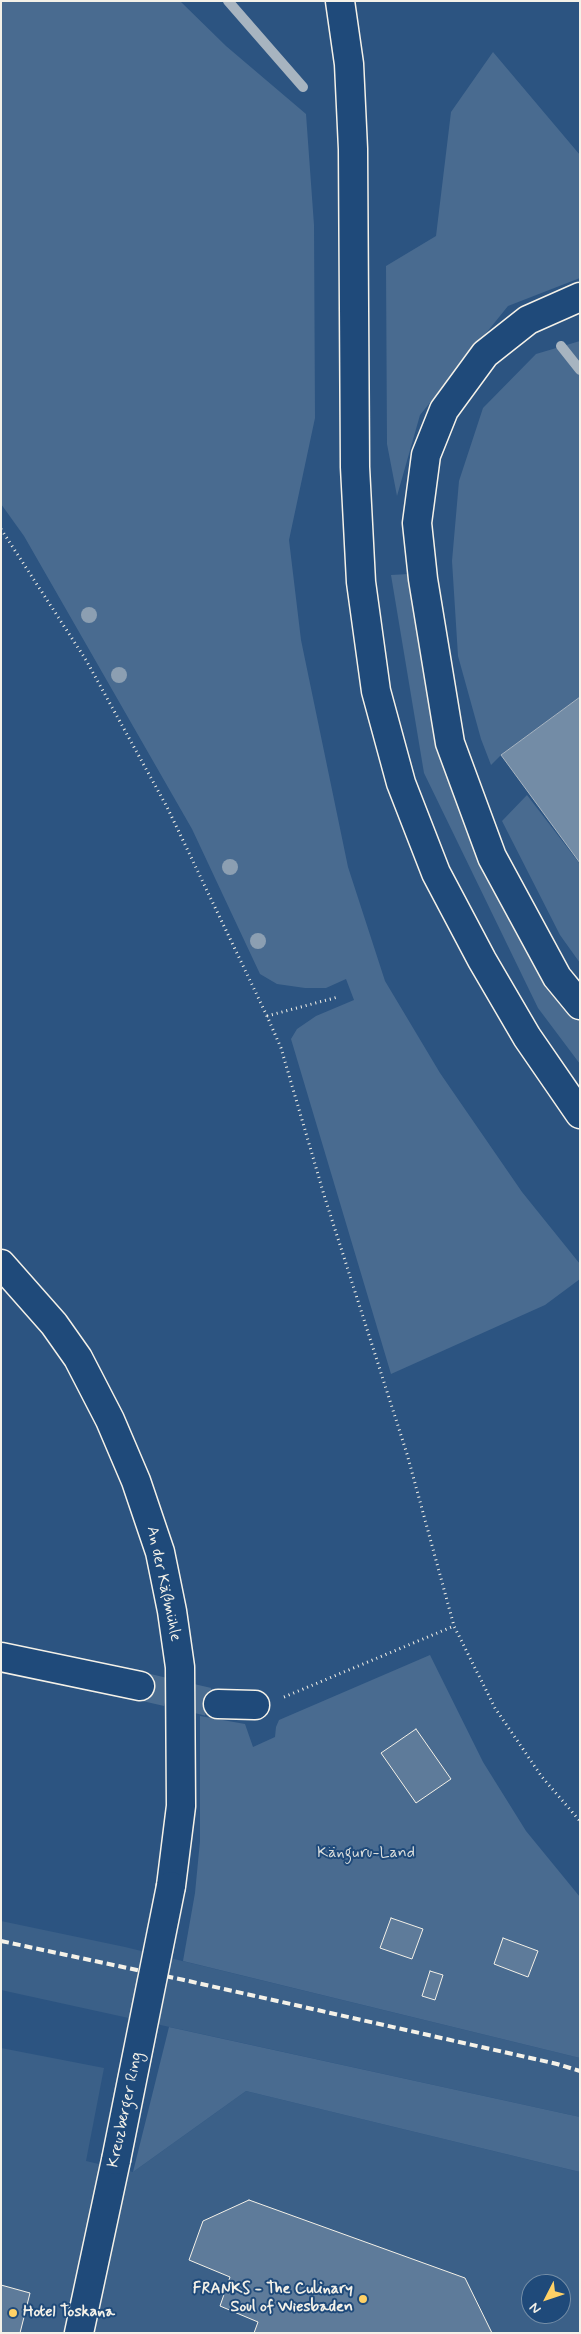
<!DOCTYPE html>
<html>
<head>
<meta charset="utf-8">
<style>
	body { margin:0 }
	#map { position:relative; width:581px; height:2334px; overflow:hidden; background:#2c5481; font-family:Mynerve,sans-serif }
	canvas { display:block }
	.frame { position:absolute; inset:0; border:2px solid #f4f1e8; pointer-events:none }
	.north { position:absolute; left:521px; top:2274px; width:50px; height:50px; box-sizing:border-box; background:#1f4a7a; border:1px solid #748da6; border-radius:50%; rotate:229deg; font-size:14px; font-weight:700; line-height:20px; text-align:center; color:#f4f1e8 }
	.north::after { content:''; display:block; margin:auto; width:18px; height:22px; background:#ffd166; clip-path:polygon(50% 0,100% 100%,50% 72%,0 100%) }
</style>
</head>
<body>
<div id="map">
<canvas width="581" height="2334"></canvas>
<div class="frame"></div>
<div class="north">N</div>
</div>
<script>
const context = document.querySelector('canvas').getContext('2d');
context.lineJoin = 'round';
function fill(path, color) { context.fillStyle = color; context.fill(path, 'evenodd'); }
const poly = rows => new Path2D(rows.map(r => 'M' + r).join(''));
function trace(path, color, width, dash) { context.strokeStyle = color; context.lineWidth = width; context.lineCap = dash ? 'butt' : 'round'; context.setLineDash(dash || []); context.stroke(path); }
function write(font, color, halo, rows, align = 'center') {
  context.font = font + ' Mynerve,sans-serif'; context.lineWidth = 4; context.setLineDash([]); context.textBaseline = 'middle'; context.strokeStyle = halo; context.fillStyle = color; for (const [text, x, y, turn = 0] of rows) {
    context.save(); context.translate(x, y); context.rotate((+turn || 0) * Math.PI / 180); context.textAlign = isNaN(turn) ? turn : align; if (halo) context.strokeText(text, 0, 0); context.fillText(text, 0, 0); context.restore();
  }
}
const built = poly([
	[1,1921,125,1947,580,2058,580,2117,1,1990],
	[1,2048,104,2068,86,2161,133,2172,246,2091,580,2172,580,2333,1,2333],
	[531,2284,561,2284,561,2314,531,2314]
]);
const green = poly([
	[1,1,180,1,226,46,306,114,314,225,315,418,289,540,301,640,348,867,385,981,440,1073,522,1192,580,1264,580,1279,545,1305,391,1374,291,1039,297,1029,316,1016,354,1000,346,979,326,988,305,988,277,984,260,974,192,829,24,536,1,504],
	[493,52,580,155,580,278,508,306,420,415,397,496,387,444,386,266,436,236,451,112],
	[580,341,580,697,501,755,491,765,481,739,458,656,452,561,459,481,483,408,536,354],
	[409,574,449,769,555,993,580,1019,580,1064,538,1008,424,773,391,575],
	[527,795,580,864,580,963,560,935,502,821],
	[430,1655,483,1762,526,1831,580,1897,580,2058,183,1961,195,1893,200,1841,200,1716,245,1724,253,1747,275,1737,276,1727,279,1720],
	[169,2027,580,2117,580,2172,246,2091,133,2172]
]);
const water = poly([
	[580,697,580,863,501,755,580,697]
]);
const stream = poly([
	[228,1,303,87],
	[561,346,580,370]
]);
const building = poly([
	[416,1729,451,1779,416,1803,381,1753,416,1729],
	[391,1918,423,1929,412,1959,380,1948,391,1918],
	[503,1938,538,1951,528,1977,494,1964,503,1938],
	[430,1971,443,1975,435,2000,422,1996,430,1971],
	[249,2200,465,2278,492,2333,254,2333,258,2322,220,2306,230,2277,189,2260,203,2221,249,2200],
	[1,2285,30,2293,20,2333,1,2333,1,2285]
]);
const minorTunnel = poly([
	[140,1686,218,1704]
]);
const path = poly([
	[1,529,86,660,167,807,267,1016,281,1048,324,1195,407,1454,454,1626,495,1708,542,1777,580,1821],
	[267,1016,338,997],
	[284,1697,454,1626]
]);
const minor = poly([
	[1,1264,54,1324,78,1358,110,1420,136,1481,160,1552,172,1611,180,1667,181,1806,171,1886],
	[1,1657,140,1686],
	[218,1704,255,1705],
	[79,2333,116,2160]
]);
const highway = poly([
	[340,1,349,64,353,149,355,467,361,582,376,691,401,783,436,873,482,960,527,1037,580,1114],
	[580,297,528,320,485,354,444,410,426,455,417,523,423,579,450,743,492,857,557,977,580,1005]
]);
const rail = poly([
	[1,1941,184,1980,557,2064,580,2071]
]);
const minorBridge = poly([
	[116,2160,171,1886]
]);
const trees = [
	[89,615],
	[119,675],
	[230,867],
	[258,941]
];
const markers = [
	[363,2299,5,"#ffd166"],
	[13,2313,5,"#ffd166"]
];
const streetNames = [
	["An der Käßmühle",163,1584,78],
	["Kreuzberger Ring",126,2110,-78]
];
const parkNames = [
	["Känguru-Land",366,1854]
];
const poiNames = [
	["FRANKS - The Culinary",353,2290],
	["Soul of Wiesbaden",353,2308],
	["Hotel Toskana",23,2313,"left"]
];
fill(built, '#3b6088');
fill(green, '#496b90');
fill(water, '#738ca6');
trace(water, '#a7b4c0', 1);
trace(stream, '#a7b4c0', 10);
fill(building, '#5e7b9a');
trace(building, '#f4f1e8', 1);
trace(minorTunnel, '#4a6c90', 28, [28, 14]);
trace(minor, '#f4f1e8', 31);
trace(highway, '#f4f1e8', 31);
trace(path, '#f4f1e8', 3, [1, 4]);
trace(minor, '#1f4a7a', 28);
trace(highway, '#1f4a7a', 28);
trace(rail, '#f4f1e8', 4, [8, 4]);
trace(minorBridge, '#f4f1e8', 31, []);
trace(minorBridge, '#1f4a7a', 28);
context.fillStyle = '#8c9fb2';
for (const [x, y] of trees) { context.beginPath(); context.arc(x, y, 8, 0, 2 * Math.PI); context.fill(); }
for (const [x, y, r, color] of markers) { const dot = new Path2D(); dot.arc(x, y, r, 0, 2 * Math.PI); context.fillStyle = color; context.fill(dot); trace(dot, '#1f4a7a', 2); }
write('16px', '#f4f1e8', '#1f4a7a', streetNames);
write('16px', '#dadddb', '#1f4a7a', parkNames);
write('bold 16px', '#f4f1e8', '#1f4a7a', poiNames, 'right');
</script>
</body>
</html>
